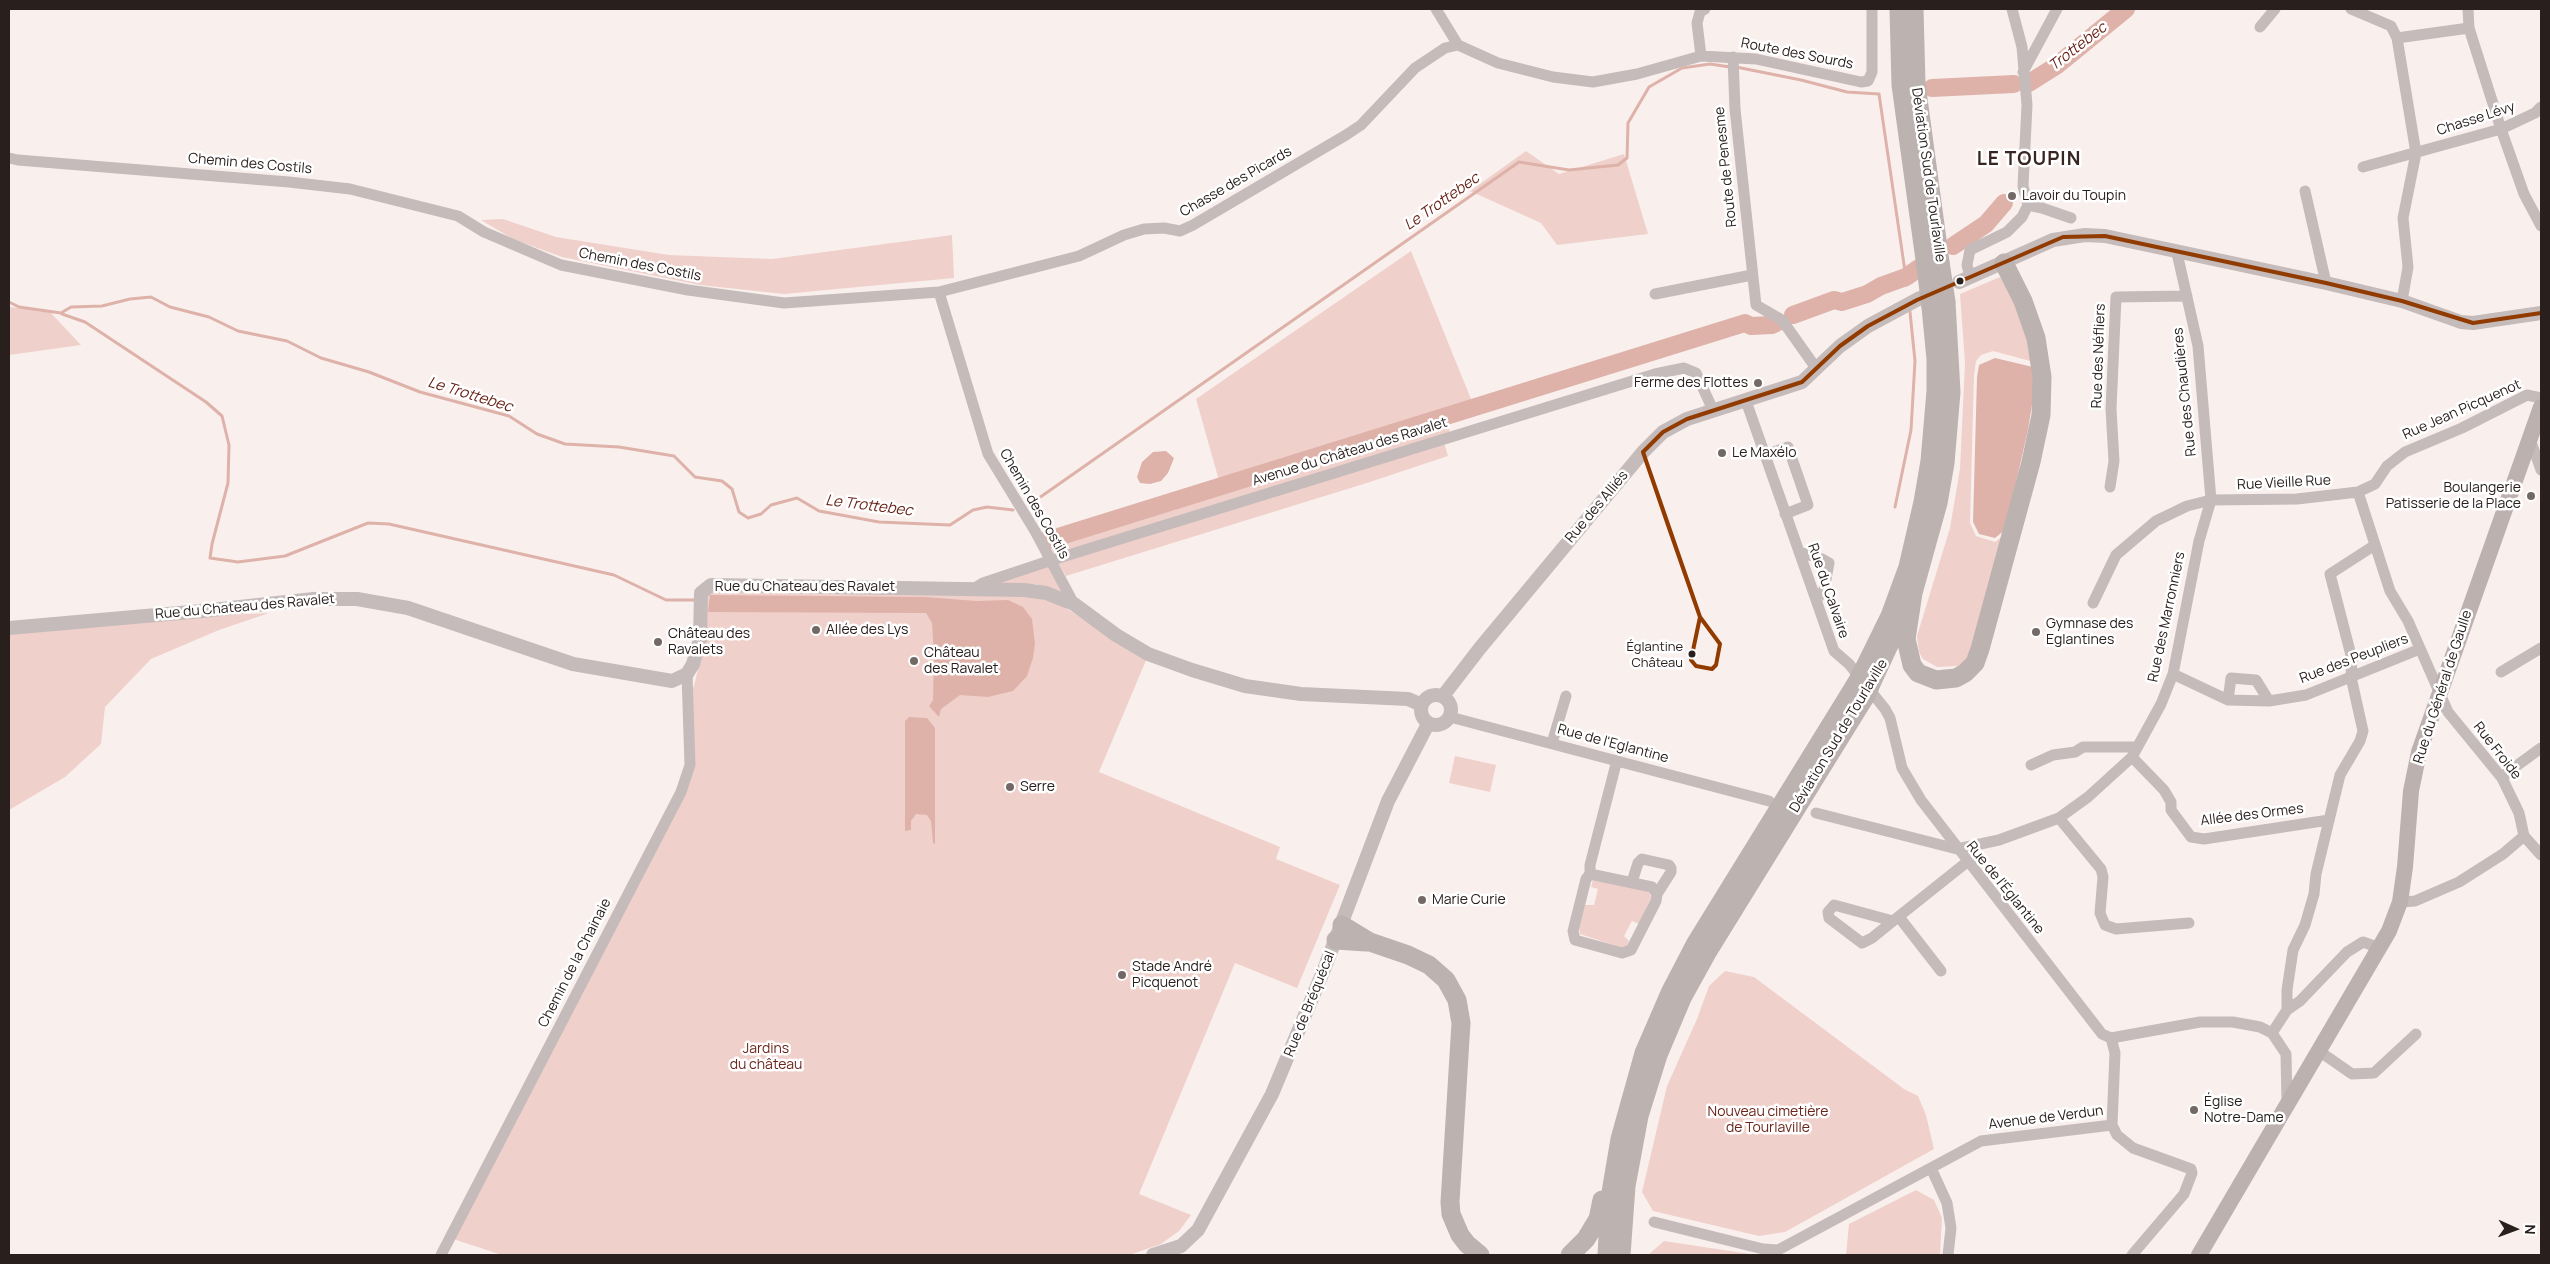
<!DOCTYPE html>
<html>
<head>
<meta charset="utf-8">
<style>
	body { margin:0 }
	#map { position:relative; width:2550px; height:1264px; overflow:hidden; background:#f9f0ee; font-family:Manrope,sans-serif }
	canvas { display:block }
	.frame { position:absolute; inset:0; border:10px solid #29201e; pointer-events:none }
	.north { position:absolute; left:2490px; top:1204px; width:50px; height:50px; -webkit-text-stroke:4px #fff; paint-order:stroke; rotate:92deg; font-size:14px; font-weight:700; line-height:20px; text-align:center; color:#29201e }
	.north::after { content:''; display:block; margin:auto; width:18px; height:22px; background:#29201e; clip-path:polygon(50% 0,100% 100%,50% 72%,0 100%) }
</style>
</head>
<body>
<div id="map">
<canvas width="2550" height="1264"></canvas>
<div class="frame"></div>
<div class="north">N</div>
</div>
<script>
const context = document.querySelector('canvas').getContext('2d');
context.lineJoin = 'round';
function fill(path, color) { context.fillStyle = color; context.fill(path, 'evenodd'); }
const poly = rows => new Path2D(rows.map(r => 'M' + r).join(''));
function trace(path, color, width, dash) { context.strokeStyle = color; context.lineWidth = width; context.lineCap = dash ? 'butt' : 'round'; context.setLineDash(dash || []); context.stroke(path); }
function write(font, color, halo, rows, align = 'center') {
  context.font = font + ' Manrope,sans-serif'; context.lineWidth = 5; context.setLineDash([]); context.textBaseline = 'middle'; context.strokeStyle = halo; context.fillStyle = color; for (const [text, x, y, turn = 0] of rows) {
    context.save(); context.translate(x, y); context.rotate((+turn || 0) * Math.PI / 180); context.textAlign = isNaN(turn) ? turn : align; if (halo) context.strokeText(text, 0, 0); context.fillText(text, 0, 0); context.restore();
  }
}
const green = poly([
	[1526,151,1559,174,1624,154,1648,234,1557,245,1541,223,1470,191],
	[503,219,556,237,669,255,772,259,952,235,954,278,784,294,700,285,562,257,513,239,481,220],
	[1411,251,1473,404,1446,417,1450,432,1442,435,1448,456,1370,482,1066,576,1045,541,1220,484,1196,399],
	[2000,277,2005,280,2015,297,2034,362,1993,351,1981,355,1976,361,1974,375,1970,523,1976,536,1995,542,2008,532,1970,657,1959,666,1937,667,1923,659,1919,652,1917,636,1950,528,1960,469,1965,363,1960,294],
	[9,307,49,311,81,345,9,355],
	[1050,566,1065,597,1036,584,999,586,994,582],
	[708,592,1027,595,1059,604,1147,658,1099,772,1280,847,1276,859,1340,885,1297,988,1235,963,1139,1194,1191,1215,1179,1231,1161,1244,1129,1255,502,1255,453,1239,690,765,689,694,694,686,704,642],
	[269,613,219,630,151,659,105,707,101,744,65,777,9,810,9,631,104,621],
	[1455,756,1496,765,1490,792,1449,783],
	[1593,879,1646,889,1650,894,1651,898,1639,924,1632,921,1624,936,1629,941,1627,946,1622,948,1580,934,1579,929,1585,905,1594,905,1598,889,1591,887],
	[1725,971,1754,977,1904,1089,1918,1096,1926,1115,1934,1149,1785,1232,1759,1236,1653,1211,1642,1192,1667,1086,1697,1019,1709,986],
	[1916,1190,1934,1200,1942,1218,1940,1255,1846,1255,1849,1224],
	[1664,1241,1757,1255,1648,1255]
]);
const water = poly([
	[1995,358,2033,367,2034,391,2028,430,2005,530,1995,538,1979,534,1973,522,1977,377,1979,365],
	[1166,451,1174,458,1168,473,1161,481,1150,484,1140,483,1137,477,1142,462,1153,452],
	[710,595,925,597,976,601,1008,600,1023,607,1032,619,1035,643,1033,658,1027,676,1013,691,988,697,960,695,941,709,939,717,929,706,933,700,934,654,932,623,926,613,708,612],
	[909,717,927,718,935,728,935,844,933,843,931,821,927,815,916,814,911,821,911,830,905,831,905,721]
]);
const stream = poly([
	[1736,67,1801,80,1847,92,1879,94,1907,285],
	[9,302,19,307,61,313,71,307,102,306,130,299,151,297,170,307,209,317,238,331,287,341,321,358,369,372,420,392,509,416,537,434,565,444,619,447,674,456,695,477,722,481,732,489,739,512,748,518,761,514,771,505,797,498,819,511,879,522,950,525,973,510,987,507,1013,510],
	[62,314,85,322,206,402,222,416,229,445,228,483,212,544,210,558,238,562,285,556,368,523,389,524,614,575,666,600,696,600],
	[1029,505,1519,162,1569,170,1618,165,1627,158,1628,123,1649,87,1682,68,1710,64,1730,67],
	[1895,507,1911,430,1915,361,1910,312]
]);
const river = poly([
	[2029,83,2056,66,2126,9],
	[1932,88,2014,84],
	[1953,246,1986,224,2004,203],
	[1793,315,1834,300,1842,302,1867,294,1881,286,1906,277,1919,268],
	[1045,541,1745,323,1751,326,1772,325,1778,322]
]);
const minor = poly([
	[1436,9,1458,45,1498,63,1553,77,1593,82,1637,74,1701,56,1756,59,1861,82,1868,81,1872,72,1872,9],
	[2351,9,2391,26,2397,38,2469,28],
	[2468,9,2469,28,2501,129,2524,194,2541,226],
	[2260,27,2275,9],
	[2397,38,2416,153,2403,218,2408,267,2402,301],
	[1701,56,1697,23,1700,12,1705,9],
	[1733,57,1735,109,1756,305,1782,320,1816,368],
	[2023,72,2057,9],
	[9,158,18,160,289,182,350,189,458,216,484,232,561,265,688,290,784,303,939,292,1079,256,1124,235,1144,229,1164,228,1180,231,1193,225,1346,135,1361,125,1415,68,1445,48,1458,45],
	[2363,167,2501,129,2535,113,2541,107],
	[2305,191,2326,283],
	[2028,205,2042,208,2071,218],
	[1970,277,1967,265,1970,250,2007,232,2022,217,2028,205,2023,186,2027,105,2022,47,2012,9],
	[939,292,988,454,1035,531,1074,604],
	[1655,294,1752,275],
	[1746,401,1834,651,1849,664,1885,709,1890,718,1902,768,1921,800,2102,1034,2111,1038,2200,1022,2233,1022,2260,1027,2272,1033],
	[2530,439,2541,470],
	[1765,455,1788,447,1808,505,1785,514],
	[2110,487,2114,461,2111,409,2116,297,2187,296],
	[2358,492,2390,591,2408,621,2448,712,2502,778,2519,813,2524,836,2541,855],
	[1799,552,1822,559,1829,563,1824,590,1816,600],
	[975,588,983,583,1049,561,1655,374,1684,368,1696,373,1713,410],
	[2093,603,2116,555,2156,521,2187,506,2211,500,2297,499,2358,492,2375,484,2387,466,2405,452,2462,428,2527,395,2541,398],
	[2501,672,2541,648],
	[2173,674,2228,700,2269,701,2256,680,2231,678,2228,700],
	[2269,701,2306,695,2420,649],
	[1450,717,1769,801],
	[1552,743,1566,696],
	[2132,757,2164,790,2171,802,2171,810,2191,837,2204,839,2329,820],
	[2031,765,2053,755,2075,752,2083,747,2137,747],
	[2502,778,2508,772,2541,748],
	[1816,813,1957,849,1999,840,2059,818,2088,797,2132,757,2161,704,2173,674,2199,541,2211,500,2198,346,2177,253],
	[2059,818,2101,869,2103,877,2100,913,2105,925,2116,929,2189,923],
	[1590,874,1590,865,1617,760],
	[1632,882,1638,863,1642,859,1669,865,1671,868,1671,872,1657,894,1656,901,1631,950,1622,953,1575,940,1573,931,1586,879,1590,874,1652,887,1657,894],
	[2400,902,2415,901,2459,882,2503,854,2524,836],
	[1899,917,1941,971],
	[1893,921,1834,905,1828,912,1829,918,1862,943,1872,938,1893,921,1967,862],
	[2287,1010,2287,990,2293,950,2305,925,2314,894,2316,874,2340,775,2360,741,2363,731,2351,677,2352,659,2330,574,2375,545],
	[2111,1038,2115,1053,2112,1125],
	[2319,1051,2352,1074,2374,1073,2416,1034],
	[2287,1104,2286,1054,2272,1033,2287,1010,2300,1001,2347,952,2363,942,2380,948],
	[1931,1168,1947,1203,1951,1228,1948,1255],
	[1654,1222,1763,1249,1778,1250,1981,1141,2112,1125,2117,1135,2133,1148,2191,1169,2192,1173,2184,1194,2132,1255],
	[441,1255,681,792,690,765,687,674]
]);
const tertiary = poly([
	[1959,282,2053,240,2085,235,2105,236,2326,283,2402,301,2461,322,2473,323,2541,313],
	[9,628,202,611,314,599,357,599,408,608,573,664,672,681,687,674,693,664,700,639,701,593,711,585,1024,590,1046,593,1074,604,1116,635,1148,654,1192,670,1245,686,1301,694,1408,699,1422,705],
	'1421 710a15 15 0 1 1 30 0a15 15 0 1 1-30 0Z',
	[1443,696,1480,648,1643,452,1663,432,1687,419,1802,382,1840,346,1868,326,1920,298],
	[1153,1255,1181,1246,1198,1230,1272,1094,1323,972,1388,801,1428,724]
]);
const secondary = poly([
	[2199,1255,2389,931,2400,902,2405,867,2411,791,2419,752,2541,407]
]);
const trunk = poly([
	[1899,9,1901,85,1926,267],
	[1914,9,1916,84,1940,262],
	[1913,593,1906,639,1912,665,1918,673,1936,680,1956,678,1965,673,1975,663,1980,649,2031,462,2041,415,2042,377,2036,338,2023,301,2004,263],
	[1861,675,1890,616,1908,567,1923,502,1930,461,1936,391,1936,359,1931,307],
	[1870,686,1913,593,1938,503,1945,463,1951,392,1946,302],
	[1342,925,1370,942,1408,955,1429,965,1446,980,1457,1000,1461,1023,1450,1202,1451,1214,1460,1235,1467,1244,1480,1255],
	[1336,940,1366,942],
	[1570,1255,1586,1239,1598,1219,1602,1200],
	[1607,1255,1610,1198,1620,1139,1644,1053,1670,993,1696,943,1854,687],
	[1621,1255,1626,1186,1639,1116,1658,1055,1682,998,1708,951,1865,697]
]);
const trunkBridge = poly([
	[1940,262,1946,302],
	[1926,267,1931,307],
	[1854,687,1861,675],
	[1865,697,1870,686]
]);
const bus1 = poly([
	[1643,452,1663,432,1687,419,1802,382,1840,346,1868,326,1917,300,2063,237,2105,236,2326,283,2402,301,2473,323,2541,313],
	[1643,452,1700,617,1668,525,1643,452],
	[1700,617,1720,644,1716,665,1712,669,1696,666,1691,660,1700,617]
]);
const markers = [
	[2012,196,5,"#726967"],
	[1960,281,4.5,"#29201e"],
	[1758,383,5,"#726967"],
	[1722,453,5,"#726967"],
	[2531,496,5,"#726967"],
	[816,630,5,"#726967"],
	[2036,632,5,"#726967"],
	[658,642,5,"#726967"],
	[1692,654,4.5,"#29201e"],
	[914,661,5,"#726967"],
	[1010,787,5,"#726967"],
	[1422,900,5,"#726967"],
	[1122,975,5,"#726967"],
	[2194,1110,5,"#726967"]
];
const busNames = [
	["Églantine",1683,647],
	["Château",1683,663]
];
const streetNames = [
	["Route des Sourds",1797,54,11],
	["Chasse Lévy",2476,119,-18],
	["Chemin des Costils",250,164,5],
	["Route de Penesme",1726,167,-96],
	["Déviation Sud de Tourlaville",1928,175,82],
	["Chasse des Picards",1236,182,-30],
	["Chemin des Costils",640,265,11],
	["Rue des Néfliers",2099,356,-88],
	["Rue des Chaudières",2185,392,-96],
	["Rue Jean Picquenot",2462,410,-24],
	["Avenue du Château des Ravalet",1350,452,-17],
	["Rue Vieille Rue",2284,483,-3],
	["Chemin des Costils",1034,504,60],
	["Rue des Alliés",1597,507,-50],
	["Rue du Chateau des Ravalet",805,587],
	["Rue du Calvaire",1828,591,71],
	["Rue du Chateau des Ravalet",245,607,-5],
	["Rue des Marronniers",2167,617,-78],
	["Rue des Peupliers",2354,659,-21],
	["Rue du Général de Gaulle",2443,687,-72],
	["Déviation Sud de Tourlaville",1839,736,-59],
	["Rue de l'Eglantine",1613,744,15],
	["Rue Froide",2497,751,52],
	["Allée des Ormes",2252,815,-7],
	["Rue de l'Églantine",2005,888,51],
	["Chemin de la Chainaie",575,963,-63],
	["Rue de Bréquécal",1310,1004,-68],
	["Avenue de Verdun",2046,1118,-7]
];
const poiNames = [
	["Lavoir du Toupin",2022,196],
	["Ferme des Flottes",1748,383,"right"],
	["Le Maxélo",1732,453],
	["Boulangerie",2521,488,"right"],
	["Patisserie de la Place",2521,504,"right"],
	["Gymnase des",2046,624],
	["Eglantines",2046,640],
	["Allée des Lys",826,630],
	["Château des",668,634],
	["Ravalets",668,650],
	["Château",924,653],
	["des Ravalet",924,669],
	["Serre",1020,787],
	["Marie Curie",1432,900],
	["Stade André",1132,967],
	["Picquenot",1132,983],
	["Église",2204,1102],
	["Notre-Dame",2204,1118]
];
const parkNames = [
	["Jardins",766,1049],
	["du château",766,1065],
	["Nouveau cimetière",1768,1112],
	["de Tourlaville",1768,1128]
];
const waterNames = [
	["Trottebec",2078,47,-38],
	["Le Trottebec",1442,202,-35],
	["Le Trottebec",470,395,17],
	["Le Trottebec",869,506,7]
];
const districtNames = [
	["LE TOUPIN",2029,160]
];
fill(green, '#f0d0ca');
fill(water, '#deb2a9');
trace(stream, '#deb2a9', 3);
trace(river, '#deb2a9', 18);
trace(minor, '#c5bbba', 11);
trace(tertiary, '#c5bbba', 14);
trace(secondary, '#bcb1af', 16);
trace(trunk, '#bcb2b0', 19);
trace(trunkBridge, '#bcb2b0', 19);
trace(bus1, '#913b01', 4);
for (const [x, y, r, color] of markers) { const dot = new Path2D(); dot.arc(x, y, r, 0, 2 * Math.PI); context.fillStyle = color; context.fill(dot); trace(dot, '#fff', 2); }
write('13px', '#29201e', '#fff', busNames, 'right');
write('14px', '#29201e', '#fff', streetNames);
write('14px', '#29201e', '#fff', poiNames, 'left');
write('14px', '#6b2419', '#fff', parkNames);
write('italic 15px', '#641e13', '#fff', waterNames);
context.letterSpacing = '1px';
write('bold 19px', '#382522', '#fff', districtNames);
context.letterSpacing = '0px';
</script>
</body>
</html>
